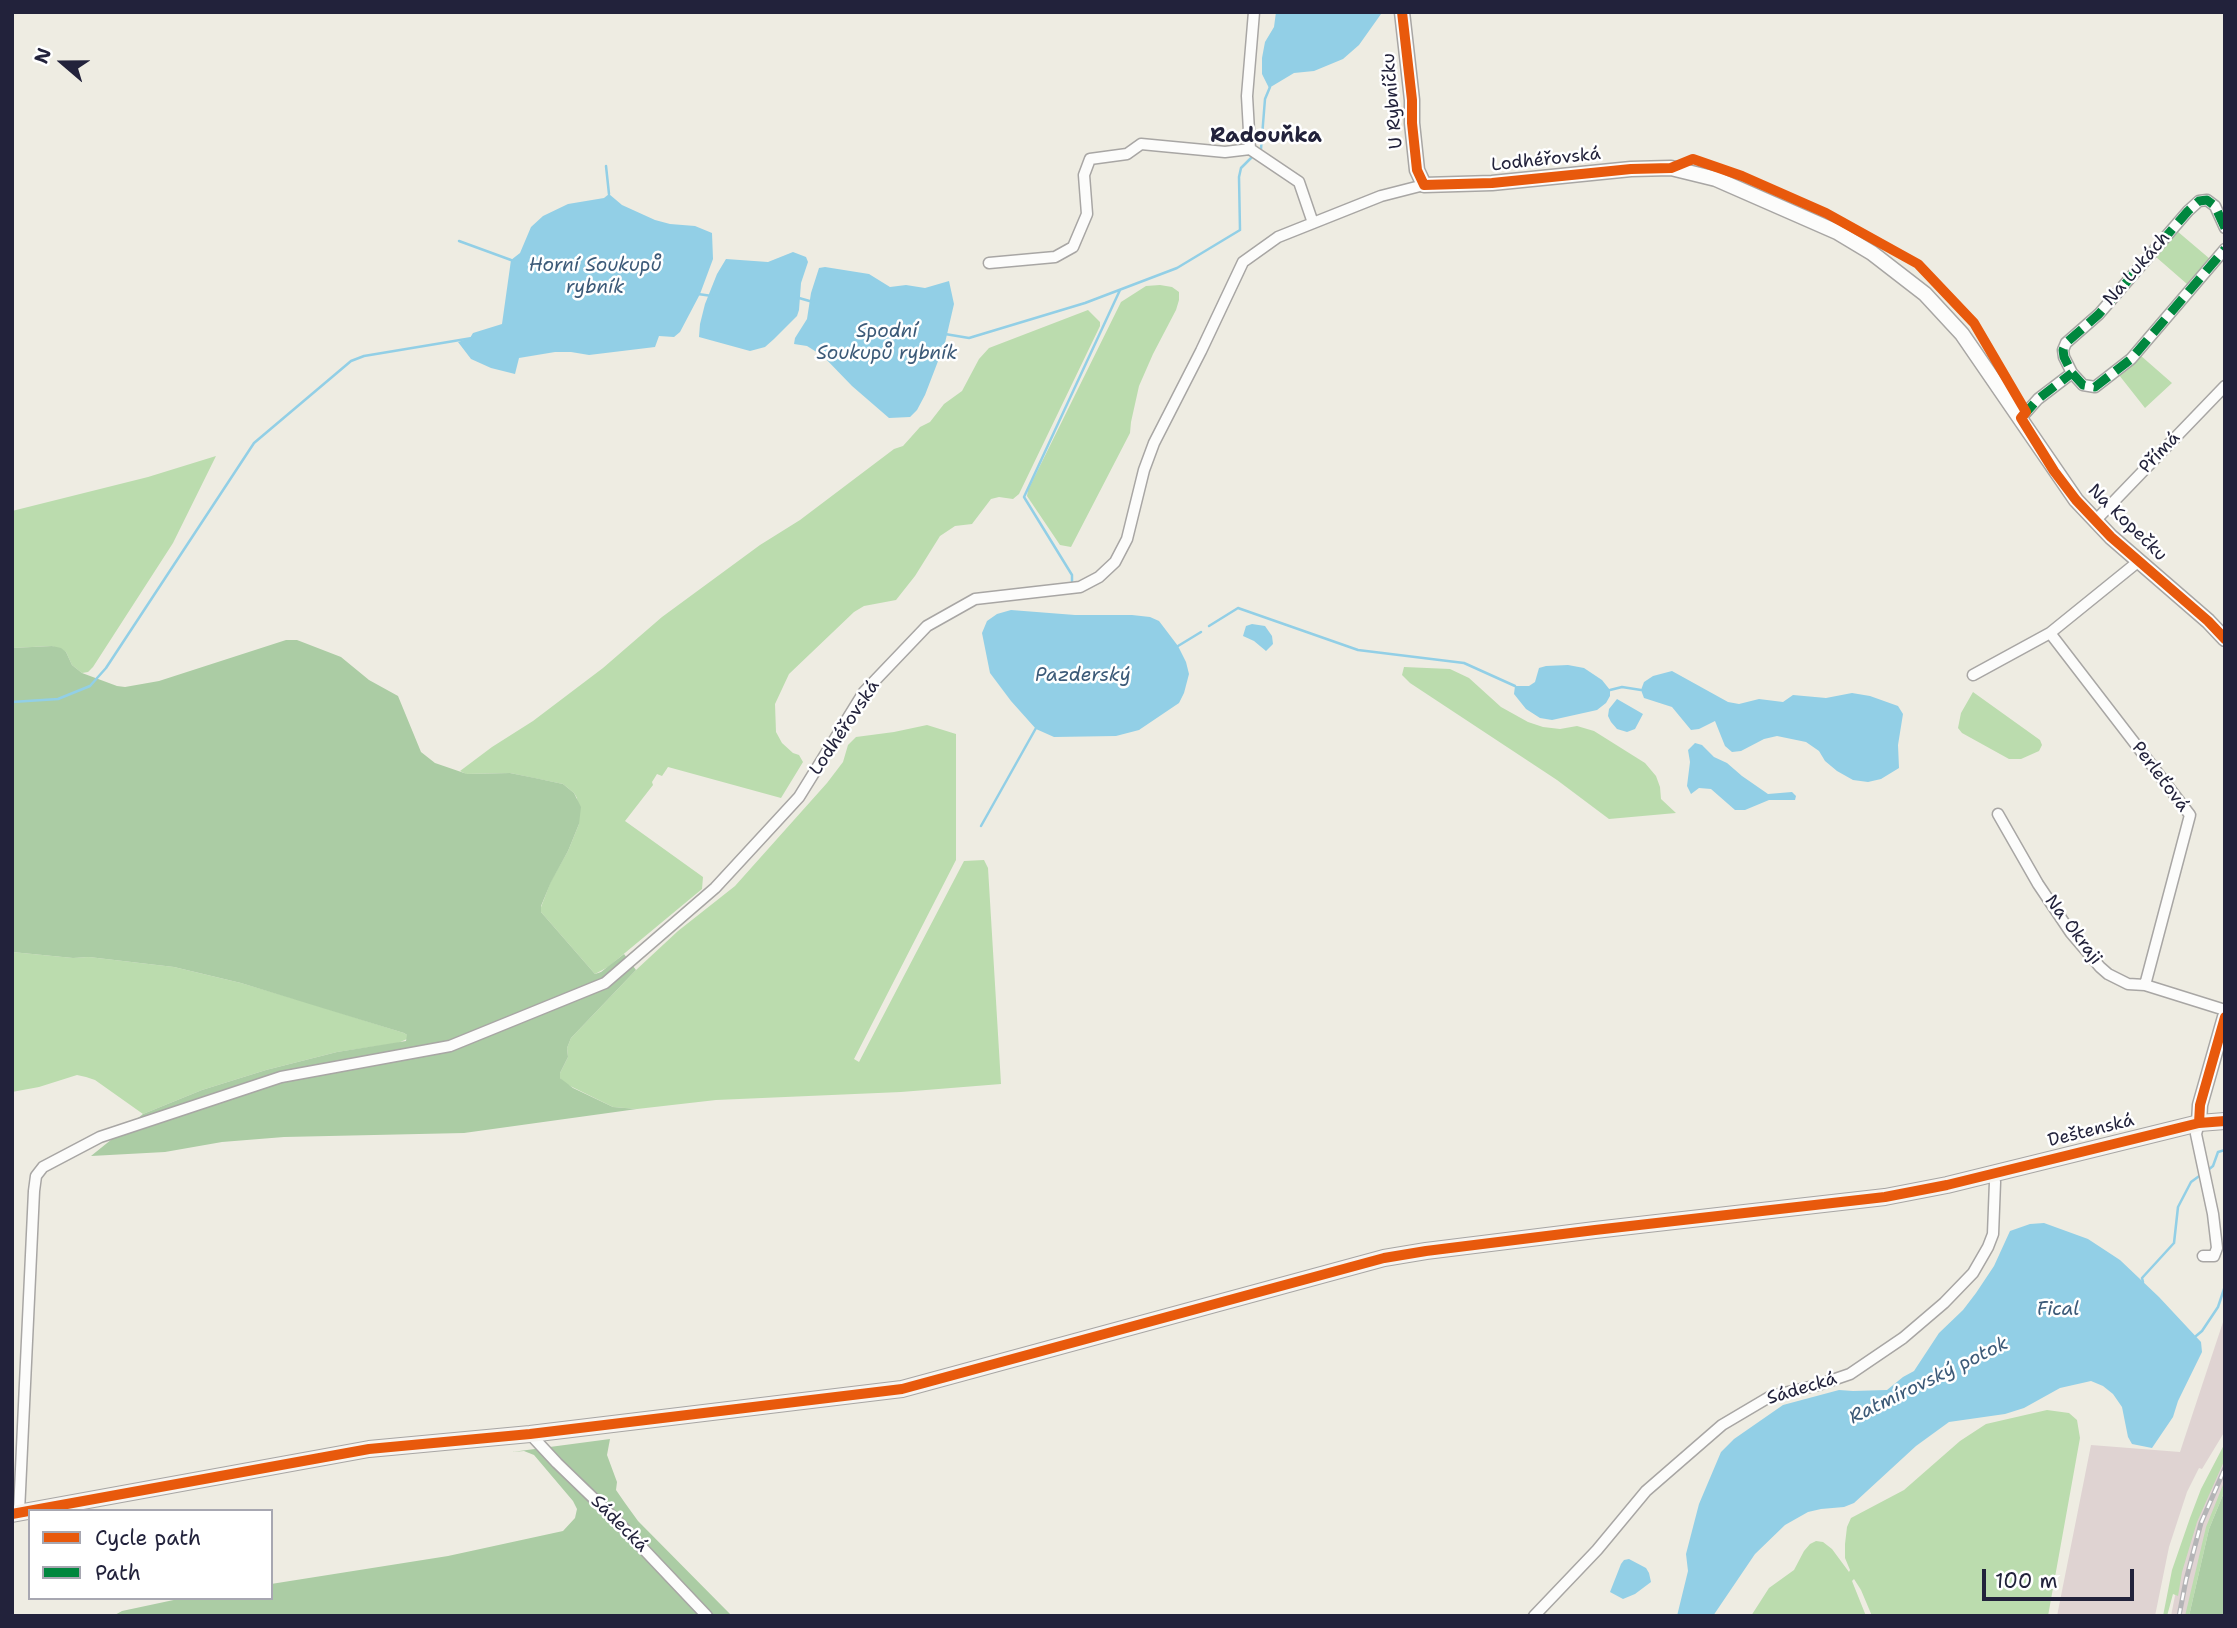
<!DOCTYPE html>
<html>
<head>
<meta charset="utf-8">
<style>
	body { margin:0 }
	#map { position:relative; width:2237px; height:1628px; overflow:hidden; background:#eeece2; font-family:"Shantell Sans",sans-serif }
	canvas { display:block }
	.frame { position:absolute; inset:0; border:14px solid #22223b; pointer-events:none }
	.legend { position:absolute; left:28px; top:1509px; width:245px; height:91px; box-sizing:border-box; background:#fff; border:2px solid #a7a7b1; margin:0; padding:9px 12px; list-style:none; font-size:21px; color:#22223b }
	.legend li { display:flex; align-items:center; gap:14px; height:35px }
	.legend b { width:35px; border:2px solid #a7a7b1 }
	.north { position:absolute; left:28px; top:28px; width:70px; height:70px; -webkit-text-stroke:5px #fff; paint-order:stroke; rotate:290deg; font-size:19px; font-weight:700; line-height:28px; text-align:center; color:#22223b }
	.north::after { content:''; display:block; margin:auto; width:24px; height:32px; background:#22223b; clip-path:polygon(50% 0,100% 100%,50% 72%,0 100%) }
	.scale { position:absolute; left:1982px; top:1569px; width:152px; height:32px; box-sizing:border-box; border:4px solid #22223b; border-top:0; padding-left:9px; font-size:21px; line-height:24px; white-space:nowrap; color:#22223b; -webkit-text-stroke:5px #fff; paint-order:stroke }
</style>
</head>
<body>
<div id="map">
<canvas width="2237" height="1628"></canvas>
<div class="frame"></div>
<ul class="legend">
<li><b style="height:9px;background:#e8590c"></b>Cycle path</li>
<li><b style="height:9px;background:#00873e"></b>Path</li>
</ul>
<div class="north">N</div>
<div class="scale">100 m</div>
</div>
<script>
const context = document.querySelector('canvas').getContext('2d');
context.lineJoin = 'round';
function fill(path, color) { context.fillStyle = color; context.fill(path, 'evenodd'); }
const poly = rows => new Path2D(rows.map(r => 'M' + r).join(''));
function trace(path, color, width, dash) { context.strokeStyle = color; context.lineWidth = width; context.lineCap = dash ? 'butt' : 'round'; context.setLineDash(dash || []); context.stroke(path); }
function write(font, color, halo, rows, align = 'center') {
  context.font = font + ' "Shantell Sans",sans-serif'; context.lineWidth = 5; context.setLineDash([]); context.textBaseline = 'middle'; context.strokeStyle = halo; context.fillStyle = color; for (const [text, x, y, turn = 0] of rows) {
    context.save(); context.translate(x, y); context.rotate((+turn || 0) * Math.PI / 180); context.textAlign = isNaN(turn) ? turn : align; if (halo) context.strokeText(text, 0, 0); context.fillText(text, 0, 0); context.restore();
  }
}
const industrial = poly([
	[2225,1316,2225,1431,2202,1469,2199,1468,2187,1492,2169,1547,2155,1616,2057,1616,2091,1445,2180,1452],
	[2225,1450,2225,1488,2209,1526,2188,1616,2171,1616,2184,1550]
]);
const green = poly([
	[2177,231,2210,259,2187,284,2156,257],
	[1160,285,1172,287,1179,292,1179,300,1176,310,1153,354,1139,386,1131,422,1130,433,1071,547,1060,545,1031,502,1027,496,1028,490,1121,302,1146,286],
	[1088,310,1100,322,1100,326,1019,494,1013,499,999,497,991,499,972,524,955,526,940,536,915,576,896,600,864,606,854,612,789,674,775,704,776,732,782,743,793,753,799,755,803,762,781,798,668,767,662,776,657,774,652,782,653,785,625,821,703,877,702,889,608,967,595,974,541,912,541,907,551,881,568,851,579,824,577,798,574,793,563,784,510,773,466,774,460,771,492,747,533,721,603,668,662,617,760,545,800,520,894,449,903,446,920,427,930,422,944,404,962,391,979,359,989,348],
	[2140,355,2172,383,2145,408,2119,375],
	[216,456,173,543,93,667,88,672,82,673,72,665,66,652,52,646,12,648,12,511,148,477],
	[1404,667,1450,669,1469,678,1501,707,1528,722,1543,727,1560,729,1577,726,1594,731,1645,763,1656,776,1660,787,1661,799,1676,813,1609,819,1557,780,1410,683,1402,675],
	[1973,692,2040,740,2042,745,2039,751,2021,759,2009,759,1962,733,1958,728,1961,713],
	[927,725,956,734,956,860,854,1059,859,1062,964,861,984,860,988,868,1001,1084,901,1092,716,1100,637,1109,613,1107,564,1083,560,1078,560,1073,568,1057,567,1048,571,1038,636,970,678,931,735,886,827,783,843,762,848,745,856,737,894,732],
	[12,952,73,958,89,957,174,967,241,983,312,1004,404,1033,407,1035,407,1039,398,1043,337,1052,266,1070,202,1090,143,1114,95,1080,86,1077,77,1075,39,1087,12,1092],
	[2047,1410,2069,1413,2077,1420,2080,1438,2048,1616,1872,1616,1861,1590,1854,1579,1852,1581,1866,1616,1751,1616,1769,1588,1794,1570,1804,1551,1810,1544,1816,1541,1823,1542,1832,1549,1849,1572,1850,1570,1845,1558,1845,1544,1847,1527,1851,1518,1904,1490,1960,1441,1986,1424],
	[2225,1443,2225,1459,2197,1522,2182,1572,2178,1596,2173,1594,2167,1616,2163,1616,2172,1570,2190,1518,2201,1489],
	[2225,1480,2225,1490,2209,1529,2189,1616,2185,1616,2206,1527]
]);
const forest = poly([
	[286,640,297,640,341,657,369,680,398,696,421,752,435,763,467,774,510,773,535,778,563,784,574,793,581,807,579,824,568,851,551,882,541,906,541,912,595,974,601,972,624,954,636,970,571,1038,567,1048,568,1057,560,1073,560,1078,573,1088,613,1107,637,1109,464,1133,284,1137,222,1142,165,1152,91,1156,143,1114,202,1090,266,1070,337,1052,406,1041,407,1035,404,1033,241,983,174,967,89,957,73,958,12,952,12,648,52,646,61,648,66,652,72,665,82,673,117,686,125,687,159,681],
	[610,1439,607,1455,617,1482,616,1490,625,1503,638,1521,732,1616,113,1616,122,1611,183,1598,271,1598,271,1584,448,1556,563,1531,575,1518,577,1509,573,1501,534,1455,524,1451,512,1452],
	[2225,1490,2225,1616,2189,1616,2209,1529]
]);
const water = poly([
	[1276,12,1381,12,1381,14,1359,45,1343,59,1314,71,1294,73,1269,88,1262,74,1262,58,1265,42,1274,27],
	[609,194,622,205,655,220,670,224,695,226,712,233,713,259,700,294,680,332,674,337,659,336,655,347,589,355,571,352,555,352,519,358,515,374,491,368,471,359,458,342,470,338,473,333,502,324,511,260,520,253,531,227,543,216,568,204,604,198],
	[793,252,806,257,808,262,801,283,799,310,797,316,774,339,765,347,750,351,699,337,700,324,705,304,717,274,726,259,768,262],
	[825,267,869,274,890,287,906,285,925,288,949,281,954,304,945,343,925,395,917,410,910,417,889,418,852,386,823,356,807,346,794,344,795,338,807,319,811,293,819,268],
	[1011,610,1075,615,1132,615,1150,617,1159,621,1178,646,1186,662,1189,674,1184,693,1179,703,1139,730,1116,736,1054,737,1036,729,1011,701,990,673,982,633,987,621,997,614],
	[1252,624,1265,626,1272,636,1273,644,1266,651,1254,641,1243,636,1246,626],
	[1568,665,1584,668,1602,680,1610,690,1610,696,1606,703,1597,710,1552,720,1540,718,1526,709,1514,694,1515,686,1529,686,1535,682,1539,668,1546,666],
	[1672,671,1728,702,1739,704,1759,699,1783,702,1793,695,1826,698,1852,693,1870,696,1898,706,1903,714,1898,745,1899,768,1881,779,1868,782,1853,780,1837,771,1825,761,1819,751,1806,742,1777,736,1764,739,1741,751,1732,752,1725,746,1715,721,1699,729,1691,730,1672,707,1644,698,1641,690,1644,682,1653,676],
	[1617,699,1643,714,1635,729,1627,732,1617,729,1611,722,1608,716,1609,709],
	[1695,743,1702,745,1714,757,1727,763,1742,776,1768,794,1792,792,1796,796,1795,800,1769,800,1745,810,1735,810,1711,789,1699,788,1691,794,1687,786,1690,762,1688,750],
	[2044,1223,2088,1239,2120,1260,2159,1297,2201,1342,2202,1352,2178,1401,2173,1417,2152,1448,2132,1444,2128,1437,2122,1407,2113,1394,2103,1386,2091,1381,2060,1388,2024,1408,2005,1414,1949,1422,1916,1446,1854,1503,1844,1507,1821,1509,1808,1512,1785,1525,1755,1554,1713,1616,1677,1616,1688,1571,1686,1554,1699,1504,1721,1452,1734,1439,1783,1405,1839,1390,1853,1391,1887,1390,1903,1377,1914,1371,1939,1333,1963,1310,1976,1293,1994,1266,2010,1231,2030,1224],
	[1629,1559,1646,1568,1649,1573,1651,1582,1635,1594,1623,1599,1610,1592,1621,1564,1624,1560]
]);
const stream = poly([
	[1258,152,1261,149,1265,99,1270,87],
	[606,166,609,194],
	[459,241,511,260],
	[698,294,712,296],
	[799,298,813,302],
	[945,334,969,338,1085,303,1177,268,1240,230,1239,177,1241,168,1253,156],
	[1072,581,1072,575,1024,497,1120,290],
	[1209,626,1238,608,1358,650,1464,663,1515,686],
	[1178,646,1201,632],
	[1610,690,1622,687,1641,690],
	[12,702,58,699,90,686,106,668,254,443,351,361,364,356,472,338],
	[981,826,1036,728],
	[2208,1170,2213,1166,2218,1152,2225,1150],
	[2143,1282,2142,1278,2174,1243,2178,1207,2191,1182,2202,1174],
	[2196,1336,2202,1331,2218,1307,2225,1286]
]);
const minor = poly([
	[1254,12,1247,96,1250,149,1299,182,1313,223],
	[2225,228,2215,206,2207,200,2199,201,2188,211,2099,314,2066,343,2063,350,2064,357,2072,373,2083,385,2095,387,2131,359,2225,249],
	[989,263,1055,257,1073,247,1087,214,1084,175,1090,159,1127,154,1141,144,1225,152,1250,149],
	[2021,418,2038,399,2072,373],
	[2095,521,2225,386],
	[2139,561,2050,633,2190,815,2145,985],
	[1973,675,2050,633],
	[1998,814,2038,884,2071,933,2100,967,2108,974,2128,984,2145,985,2225,1010],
	[2199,1123,2196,1134,2213,1214,2217,1248,2214,1256,2203,1256],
	[530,1434,557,1463,616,1520,707,1616],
	[19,1512,34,1191,36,1176,43,1167,100,1137,281,1077,450,1046,605,983,715,888,799,797,864,692,927,626,975,599,1080,587,1099,577,1115,562,1127,539,1144,470,1154,443,1201,351,1243,262,1278,237,1381,196,1424,185],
	[1534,1616,1597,1550,1646,1491,1722,1425,1771,1396,1818,1385,1850,1374,1903,1338,1944,1303,1973,1273,1988,1247,1993,1234,1995,1182,1992,1174]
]);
const tertiary = poly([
	[1402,12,1412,100,1412,123,1417,170,1424,185,1492,183,1631,169,1671,168,1716,179,1837,232,1872,253,1925,294,1962,334,2076,500,2111,537,2208,621,2225,639],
	[2199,1123,2200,1105,2225,1017]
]);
const secondary = poly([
	[12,1514,369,1449,530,1434,902,1389,1384,1258,1426,1251,1595,1230,1885,1197,1947,1185,2199,1123,2225,1121]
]);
const rail = poly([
	[2179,1616,2186,1580,2201,1523,2225,1468]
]);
const quiet = poly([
	[2225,228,2215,206,2207,200,2199,201,2188,211,2099,314,2066,343,2063,350,2064,357,2072,373,2083,385,2095,387,2131,359,2225,249],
	[2022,417,2038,399,2072,373]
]);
const cycleway = poly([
	[1402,12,1412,100,1412,123,1417,170,1424,185,1492,183,1631,169,1671,168,1693,159,1742,176,1826,213,1918,264,1974,323,2026,412,2021,418,2054,471,2076,500,2111,537,2208,621,2225,639],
	[2199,1123,2200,1105,2225,1017],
	[12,1514,369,1449,530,1434,902,1389,1384,1258,1426,1251,1595,1230,1885,1197,1947,1185,2199,1123,2225,1121]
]);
const streetNames = [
	["U Rybníčku",1393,101,-95],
	["Lodhéřovská",1546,160,-6],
	["Na Lukách",2137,269,-49],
	["Přímá",2160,453,-46],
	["Na Kopečku",2127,523,44],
	["Lodhéřovská",845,728,-56],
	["Perleťová",2160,777,53],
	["Na Okraji",2073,930,53],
	["Deštenská",2091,1131,-14],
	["Sádecká",1802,1389,-17],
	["Sádecká",619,1524,45]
];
const waterNames = [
	["Horní Soukupů",595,266],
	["rybník",595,288],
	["Spodní",887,332],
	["Soukupů rybník",887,354],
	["Pazderský",1083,676],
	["Fical",2058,1310],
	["Ratmírovský potok",1929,1381,-26]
];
const quarterNames = [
	["Radouňka",1266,137]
];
fill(industrial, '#dfd3d2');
fill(green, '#bbdcae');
fill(forest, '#abcca4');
fill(water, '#92cfe6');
trace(stream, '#92cfe6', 2.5);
trace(minor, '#a8a6a4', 13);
trace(tertiary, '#a8a6a4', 17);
trace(secondary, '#a8a6a4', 18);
trace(minor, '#fcfcfb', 10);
trace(tertiary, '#fcfcfb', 14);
trace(secondary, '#f6f4f0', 16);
trace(rail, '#b4b4b6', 5);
trace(rail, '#fff', 2.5, [8]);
trace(quiet, '#00873e', 9, [18, 9]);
trace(cycleway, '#e8590c', 10);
write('18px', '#22223b', '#fff', streetNames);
write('italic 19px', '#3c5a78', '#fff', waterNames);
write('bold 21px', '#22223b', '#fff', quarterNames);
</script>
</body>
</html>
